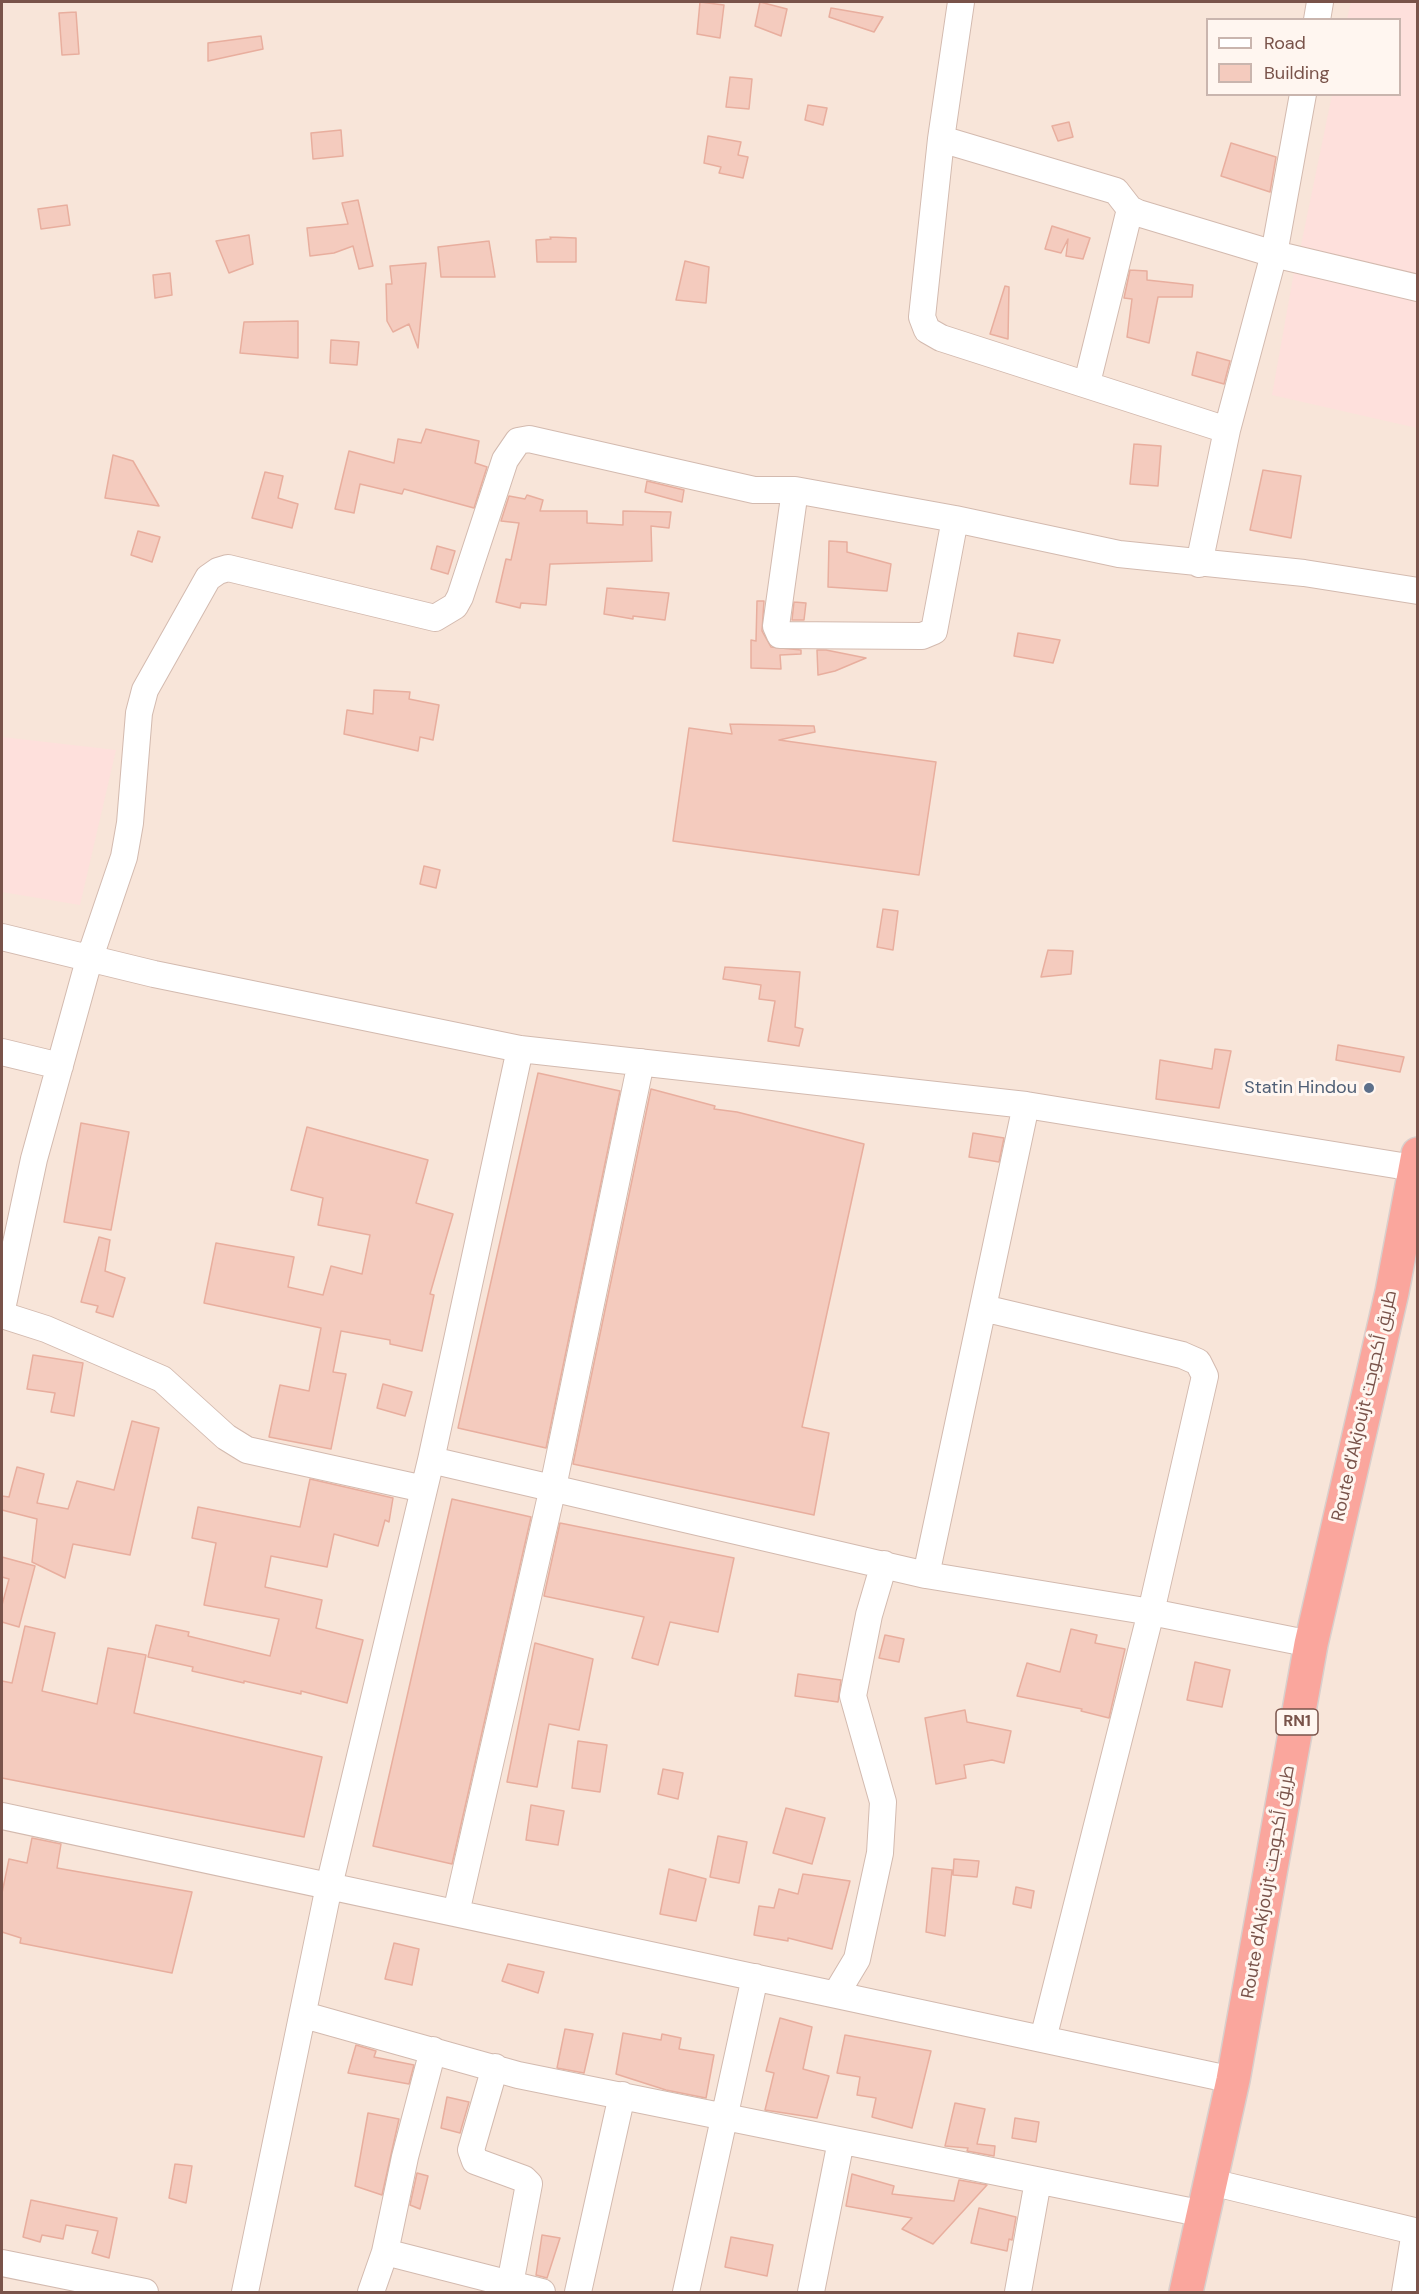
<!DOCTYPE html>
<html>
<head>
<meta charset="utf-8">
<style>
	body { margin:0 }
	#map { position:relative; width:1419px; height:2294px; overflow:hidden; background:#fdf2e8; font-family:"DM Sans",sans-serif }
	canvas { display:block }
	.frame { position:absolute; inset:0; border:3px solid #79534a; pointer-events:none }
	.legend { position:absolute; left:1206px; top:18px; width:195px; height:78px; box-sizing:border-box; background:#fff6f0; border:2px solid #c9b5ae; margin:0; padding:8px 10px; list-style:none; font-size:18px; color:#79534a }
	.legend li { display:flex; align-items:center; gap:12px; height:30px }
	.legend b { width:30px; border:2px solid #c9b5ae }
</style>
</head>
<body>
<div id="map">
<canvas width="1419" height="2294"></canvas>
<div class="frame"></div>
<ul class="legend">
<li><b style="height:8px;background:#fff"></b>Road</li>
<li><b style="height:16px;background:#f4cbbe"></b>Building</li>
</ul>
</div>
<script>
const context = document.querySelector('canvas').getContext('2d');
context.lineJoin = 'round';
function fill(path, color) { context.fillStyle = color; context.fill(path, 'evenodd'); }
const poly = rows => new Path2D(rows.map(r => 'M' + r).join(''));
function trace(path, color, width, dash) { context.strokeStyle = color; context.lineWidth = width; context.lineCap = dash ? 'butt' : 'round'; context.setLineDash(dash || []); context.stroke(path); }
function write(font, color, halo, rows, align = 'center') {
  context.font = font + ' "DM Sans",Cairo,sans-serif'; context.lineWidth = 6; context.setLineDash([]); context.textBaseline = 'middle'; context.strokeStyle = halo; context.fillStyle = color; for (const [text, x, y, turn = 0] of rows) {
    context.save(); context.translate(x, y); context.rotate((+turn || 0) * Math.PI / 180); context.textAlign = isNaN(turn) ? turn : align; if (halo) context.strokeText(text, 0, 0); context.fillText(text, 0, 0); context.restore();
  }
}
const residential = poly([
	[2,2,1417,2,1417,2292,2,2292],
	[1208,20,1400,20,1400,94,1208,94]
]);
const commercial = poly([
	[1351,2,1417,2,1417,277,1300,250,1332,95,1400,94,1400,20,1347,19],
	[1294,272,1417,301,1417,428,1272,395],
	[2,737,116,750,80,905,2,892]
]);
const building = poly([
	[700,2,724,5,720,38,697,34,700,2],
	[760,2,787,9,781,36,755,26,760,2],
	[831,8,883,17,874,32,829,17,831,8],
	[76,12,79,54,62,55,59,13,76,12],
	[261,36,263,49,208,61,208,43,261,36],
	[730,77,752,79,749,109,726,107,730,77],
	[808,105,827,108,823,125,805,120,808,105],
	[1069,122,1073,137,1058,141,1052,126,1069,122],
	[341,130,343,156,313,159,311,133,341,130],
	[708,136,741,142,738,155,748,157,743,178,719,173,721,167,704,163,708,136],
	[1231,143,1276,157,1270,192,1221,176,1231,143],
	[358,200,373,266,359,269,353,246,334,253,310,256,307,228,348,224,342,203,358,200],
	[67,205,70,225,41,229,38,209,67,205],
	[1052,226,1090,238,1083,259,1066,256,1068,239,1061,253,1045,249,1052,226],
	[249,235,253,264,229,273,216,241,249,235],
	[550,237,576,238,576,262,537,262,536,240,551,239,550,237],
	[489,241,495,277,441,277,438,247,489,241],
	[685,261,709,267,706,303,676,300,685,261],
	[426,263,418,348,409,324,393,332,387,321,386,284,392,284,390,266,426,263],
	[1130,270,1147,271,1147,280,1193,285,1192,297,1158,297,1149,343,1127,337,1132,299,1124,298,1130,270],
	[170,273,172,295,155,298,153,275,170,273],
	[1005,286,1009,287,1008,339,990,334,1005,286],
	[298,321,298,358,240,353,244,322,298,321],
	[331,340,359,342,357,365,330,363,331,340],
	[1197,352,1230,361,1224,384,1192,375,1197,352],
	[426,429,479,441,475,463,487,467,474,508,404,489,402,494,360,484,354,513,335,509,349,451,394,463,398,439,421,443,426,429],
	[1134,444,1161,446,1158,486,1130,484,1134,444],
	[113,455,133,461,159,506,105,498,113,455],
	[1263,470,1301,476,1291,538,1250,530,1263,470],
	[265,472,283,476,278,498,298,504,292,528,252,518,265,472],
	[647,481,684,490,682,502,645,492,647,481],
	[527,495,543,500,540,511,587,511,587,523,623,525,623,511,671,512,669,528,651,526,652,561,552,564,550,564,546,605,521,603,520,608,496,602,506,559,511,560,519,523,501,521,509,496,525,499,527,495],
	[138,531,160,537,152,562,131,555,138,531],
	[829,541,847,542,847,552,891,564,887,591,828,587,829,541],
	[437,546,455,551,448,574,431,569,437,546],
	[607,588,669,593,665,620,633,616,633,619,604,614,607,588],
	[757,601,764,601,762,631,771,647,801,650,801,654,780,655,781,669,751,668,751,640,756,641,757,601],
	[794,602,806,603,804,620,792,620,794,602],
	[1018,633,1060,640,1053,663,1014,656,1018,633],
	[817,650,826,650,866,658,835,671,818,675,817,650],
	[374,690,410,692,409,699,439,705,433,740,420,737,418,751,344,734,347,710,373,714,374,690],
	[730,724,814,726,815,732,779,740,936,762,919,875,673,841,689,728,732,734,730,724],
	[424,866,440,870,436,888,420,884,424,866],
	[883,909,898,911,893,950,877,947,883,909],
	[1048,950,1073,951,1071,974,1041,977,1048,950],
	[725,967,800,972,795,1027,803,1029,799,1046,768,1041,775,1001,759,999,761,985,723,979,725,967],
	[1338,1045,1404,1057,1400,1072,1336,1060,1338,1045],
	[1215,1049,1231,1051,1219,1108,1156,1099,1160,1060,1212,1069,1215,1049],
	[538,1073,620,1091,546,1448,458,1428,538,1073],
	[651,1089,715,1106,714,1109,737,1112,864,1144,802,1427,829,1433,814,1515,573,1464,651,1089],
	[81,1123,129,1132,111,1230,64,1222,81,1123],
	[307,1127,428,1160,416,1203,453,1214,430,1294,434,1295,422,1351,390,1344,390,1340,341,1331,333,1372,346,1374,331,1449,269,1437,280,1385,309,1391,321,1328,204,1303,216,1243,294,1257,288,1287,323,1295,331,1266,362,1274,370,1235,318,1225,323,1198,291,1190,307,1127],
	[973,1133,1004,1138,999,1162,969,1157,973,1133],
	[99,1237,110,1240,105,1271,125,1278,113,1317,96,1312,98,1306,81,1302,99,1237],
	[33,1355,83,1363,74,1416,51,1412,55,1393,27,1389,33,1355],
	[383,1384,412,1392,405,1416,377,1408,383,1384],
	[132,1421,159,1428,130,1555,73,1544,65,1578,32,1562,37,1519,2,1510,2,1496,9,1497,17,1467,44,1474,37,1503,68,1509,77,1481,114,1490,132,1421],
	[310,1479,393,1498,389,1522,385,1520,378,1546,334,1534,327,1567,271,1556,265,1587,322,1600,316,1628,363,1640,347,1703,301,1691,301,1694,244,1681,244,1683,192,1671,193,1667,148,1657,156,1625,189,1632,188,1636,270,1656,279,1619,204,1605,216,1543,192,1538,198,1507,300,1527,310,1479],
	[452,1499,531,1517,452,1864,373,1846,452,1499],
	[560,1523,734,1558,718,1632,670,1622,658,1665,632,1658,644,1617,544,1596,560,1523],
	[2,1557,35,1566,19,1627,2,1622,2,1605,9,1579,2,1577,2,1557],
	[25,1626,55,1633,42,1691,97,1704,108,1648,146,1655,134,1713,322,1757,304,1837,2,1778,2,1681,12,1683,25,1626],
	[1071,1629,1097,1635,1095,1643,1125,1649,1109,1718,1081,1711,1082,1709,1017,1696,1027,1663,1060,1672,1071,1629],
	[885,1635,904,1639,899,1662,879,1658,885,1635],
	[535,1643,593,1659,579,1730,549,1724,537,1787,507,1782,535,1643],
	[1195,1662,1230,1670,1222,1707,1187,1700,1195,1662],
	[798,1674,841,1680,838,1702,795,1696,798,1674],
	[965,1710,967,1722,1011,1731,1004,1763,992,1760,964,1765,966,1778,936,1784,925,1718,965,1710],
	[578,1741,607,1745,600,1792,572,1788,578,1741],
	[663,1769,683,1773,678,1799,658,1794,663,1769],
	[531,1805,564,1811,558,1845,526,1840,531,1805],
	[786,1808,825,1818,812,1864,773,1853,786,1808],
	[718,1836,747,1842,739,1883,710,1877,718,1836],
	[32,1838,61,1844,57,1868,192,1892,172,1973,20,1943,21,1938,2,1932,2,1893,9,1859,27,1863,32,1838],
	[954,1859,979,1861,977,1877,953,1875,954,1859],
	[932,1868,952,1870,945,1936,926,1932,932,1868],
	[669,1869,706,1879,696,1921,660,1914,669,1869],
	[803,1874,850,1881,832,1949,788,1938,788,1941,754,1935,759,1906,774,1908,779,1889,798,1894,803,1874],
	[1016,1887,1034,1891,1031,1908,1013,1904,1016,1887],
	[394,1943,419,1949,412,1985,385,1979,394,1943],
	[508,1964,544,1972,538,1993,502,1981,508,1964],
	[780,2018,812,2027,803,2069,829,2076,817,2118,765,2110,774,2073,766,2071,780,2018],
	[565,2029,593,2034,584,2073,557,2068,565,2029],
	[623,2033,661,2040,662,2034,681,2038,679,2049,714,2055,706,2098,666,2090,616,2074,623,2033],
	[845,2035,931,2051,912,2128,872,2117,876,2098,857,2095,860,2077,837,2073,845,2035],
	[356,2045,376,2051,374,2057,414,2065,409,2084,348,2073,356,2045],
	[447,2097,469,2102,460,2133,441,2128,447,2097],
	[955,2103,985,2109,977,2144,995,2146,994,2156,967,2151,968,2148,945,2146,955,2103],
	[368,2113,399,2119,382,2195,355,2186,368,2113],
	[1015,2118,1039,2122,1036,2142,1012,2138,1015,2118],
	[175,2164,192,2166,186,2203,169,2198,175,2164],
	[417,2173,428,2176,420,2209,410,2205,417,2173],
	[852,2174,894,2186,892,2194,954,2201,959,2180,987,2185,933,2244,902,2229,912,2218,846,2206,852,2174],
	[31,2200,117,2218,109,2258,92,2253,98,2231,66,2225,63,2239,42,2235,40,2242,23,2237,31,2200],
	[979,2208,1016,2217,1012,2240,1009,2239,1007,2251,971,2243,979,2208],
	[542,2235,560,2238,547,2278,536,2275,542,2235],
	[731,2237,773,2245,767,2276,725,2267,731,2237]
]);
const minor = poly([
	[961,2,941,139,922,317,927,330,941,338,1227,430],
	[1317,20,1320,2],
	[941,139,1116,191,1130,209,1138,213,1274,254,1418,288],
	[1087,383,1130,209],
	[795,490,776,626,780,635,922,636,934,631,955,519],
	[1199,564,1227,430,1274,254,1303,94],
	[2,937,154,974,520,1049,1026,1105,1414,1168],
	[2,1052,60,1066],
	[983,1308,1182,1355,1198,1362,1205,1376,1151,1612,1043,2039],
	[2,1309,34,1159,89,960,124,857,130,823,139,713,145,690,208,578,218,571,228,568,435,618,455,606,460,597,505,460,518,441,529,439,754,490,795,490,955,519,1119,554,1304,573,1418,591],
	[2,1315,46,1329,162,1379,226,1437,247,1450,424,1489],
	[431,1460,926,1575,1151,1612,1311,1644],
	[926,1575,1026,1105],
	[2,1816,1233,2080],
	[456,1913,553,1487,641,1062],
	[836,1994,857,1959,880,1853,883,1802,853,1696,869,1615,884,1564],
	[304,2015,518,2075,1204,2214],
	[495,2067,471,2150,475,2161,524,2179,529,2184,510,2284],
	[1211,2182,1418,2232],
	[385,2252,542,2292],
	[2,2263,145,2292],
	[245,2292,329,1886,431,1460,520,1049],
	[371,2292,385,2252,405,2157,433,2050],
	[578,2292,622,2095],
	[686,2292,755,1977],
	[811,2292,841,2141],
	[1018,2292,1038,2181],
	[1405,2292,1415,2231]
]);
const highway = poly([
	[1186,2292,1233,2080,1311,1644,1392,1292,1418,1154]
]);
const markers = [
	[1369,1088,6,"#5c6f8a"]
];
const shields = [
	[1297,1722,42]
];
const shieldNames = [
	["RN1",1297,1722]
];
const serviceNames = [
	["Statin Hindou",1357,1088]
];
const streetNames = [
	["Route d'Akjoujt طريق أكجوجت",1365,1406,-77],
	["Route d'Akjoujt طريق أكجوجت",1269,1882,-80]
];
fill(residential, '#f8e5d9');
fill(commercial, '#fee0dc');
fill(building, '#f4cbbe');
trace(building, '#e8ae9e', 1.5);
trace(minor, '#d3baaf', 28);
trace(highway, '#d9cfcc', 36);
trace(minor, '#fff', 26);
trace(highway, '#faa69d', 33);
for (const [x, y, r, color] of markers) { const dot = new Path2D(); dot.arc(x, y, r, 0, 2 * Math.PI); context.fillStyle = color; context.fill(dot); trace(dot, '#fff6f0', 2); }
for (const [x, y, w] of shields) { const box = new Path2D(); box.roundRect(x - w / 2, y - 13, w, 26, 4.5); context.fillStyle = '#fff6f0'; context.fill(box); trace(box, '#79534a', 1.5); }
write('bold 16px', '#79534a', null, shieldNames);
write('18px', '#4e5e75', '#fff6f0', serviceNames, 'right');
write('18px', '#79534a', '#fff6f0', streetNames);
</script>
</body>
</html>
